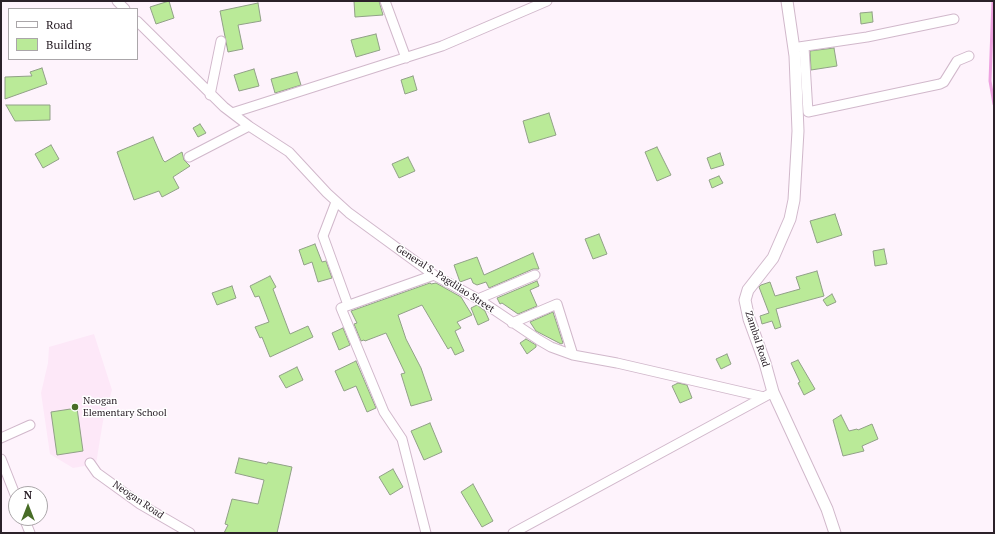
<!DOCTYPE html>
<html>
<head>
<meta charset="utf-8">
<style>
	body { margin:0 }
	#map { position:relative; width:995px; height:534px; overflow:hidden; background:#fef3fc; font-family:"PT Serif",serif }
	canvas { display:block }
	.frame { position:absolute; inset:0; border:2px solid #2b2129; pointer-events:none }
	.legend { position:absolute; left:8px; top:8px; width:130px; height:52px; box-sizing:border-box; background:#fff; border:1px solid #aaa6a9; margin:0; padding:5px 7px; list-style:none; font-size:12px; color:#2b2129 }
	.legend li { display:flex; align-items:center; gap:8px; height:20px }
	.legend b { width:20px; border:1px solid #aaa6a9 }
	.north { position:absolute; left:8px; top:486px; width:40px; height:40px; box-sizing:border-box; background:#fff; border:1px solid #aaa6a9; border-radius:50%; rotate:0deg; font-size:11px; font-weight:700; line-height:16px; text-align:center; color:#2b2129 }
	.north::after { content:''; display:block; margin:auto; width:14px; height:18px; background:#486d27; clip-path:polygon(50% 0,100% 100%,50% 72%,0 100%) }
</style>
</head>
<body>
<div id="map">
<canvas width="995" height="534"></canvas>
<div class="frame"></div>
<ul class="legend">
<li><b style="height:5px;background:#fff"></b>Road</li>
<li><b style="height:11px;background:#baea98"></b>Building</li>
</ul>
<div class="north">N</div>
</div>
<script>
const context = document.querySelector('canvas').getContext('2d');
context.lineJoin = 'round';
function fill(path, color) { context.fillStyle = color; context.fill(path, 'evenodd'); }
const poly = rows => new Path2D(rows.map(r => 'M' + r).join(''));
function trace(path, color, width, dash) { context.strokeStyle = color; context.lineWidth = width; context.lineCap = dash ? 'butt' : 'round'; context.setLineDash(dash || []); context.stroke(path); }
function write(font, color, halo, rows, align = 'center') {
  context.font = font + ' "PT Serif",serif'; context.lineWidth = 3; context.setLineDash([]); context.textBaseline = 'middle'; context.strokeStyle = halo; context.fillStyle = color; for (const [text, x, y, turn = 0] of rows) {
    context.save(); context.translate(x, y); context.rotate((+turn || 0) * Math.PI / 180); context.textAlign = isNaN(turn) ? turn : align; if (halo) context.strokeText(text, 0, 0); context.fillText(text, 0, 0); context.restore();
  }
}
const built = poly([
	[94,334,112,390,103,421,96,464,73,468,50,454,41,393,48,363,49,347]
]);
const stream = poly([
	[993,1,990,81,994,104]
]);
const building = poly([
	[169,1,174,18,156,24,150,7,169,1],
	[354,1,379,1,383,15,355,17,354,1],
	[258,3,261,21,238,25,243,49,228,52,220,11,258,3],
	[872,12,873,22,861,24,860,13,872,12],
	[376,34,380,50,356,57,351,40,376,34],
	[834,48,837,66,811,70,810,51,834,48],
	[42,68,47,84,5,99,5,77,32,76,30,72,42,68],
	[254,69,259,86,239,91,234,75,254,69],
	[297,72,301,85,275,93,271,79,297,72],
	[413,76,417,90,405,94,401,80,413,76],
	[6,105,50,105,50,120,15,121,6,105],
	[549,113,556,135,529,143,523,121,549,113],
	[200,124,206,133,198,137,193,128,200,124],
	[153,137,163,160,165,162,182,152,184,160,190,166,173,177,179,188,162,197,159,191,134,200,117,152,153,137],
	[51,145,59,159,43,168,35,154,51,145],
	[657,147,671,175,657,181,645,152,657,147],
	[720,153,724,165,711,169,707,158,720,153],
	[408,157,415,171,399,178,392,164,408,157],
	[719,176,723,183,712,188,709,180,719,176],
	[835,214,842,235,817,243,810,221,835,214],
	[599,234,607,254,593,259,585,239,599,234],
	[315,244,322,262,326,261,332,278,318,282,312,262,304,265,299,250,315,244],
	[884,249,887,264,875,266,873,251,884,249],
	[533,253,539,269,533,269,489,288,486,282,477,285,473,283,471,278,460,282,454,265,477,257,484,275,533,253],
	[817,271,824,296,776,309,781,327,775,329,772,321,762,324,760,316,769,313,759,287,761,285,770,282,775,296,800,289,796,277,817,271],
	[270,276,276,287,273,289,290,334,308,326,313,337,270,357,262,337,260,338,255,327,269,322,259,296,255,297,250,286,270,276],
	[537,281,539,286,530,290,537,306,518,314,502,303,500,304,497,298,537,281],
	[430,283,431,284,436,283,461,297,472,315,457,322,461,328,455,331,464,351,455,355,451,347,448,349,422,305,398,315,406,339,421,368,432,400,411,406,401,374,405,373,386,333,365,341,364,340,361,341,354,324,357,323,351,311,430,283],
	[232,286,236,298,217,305,212,293,232,286],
	[832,294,836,302,827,306,823,300,832,294],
	[477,305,485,311,489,320,478,325,471,308,477,305],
	[553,312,563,343,561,344,536,331,530,322,553,312],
	[343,328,350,345,339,350,332,333,343,328],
	[526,339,536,345,536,347,527,354,520,343,526,339],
	[727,354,731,364,721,369,716,359,727,354],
	[798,360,815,389,804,395,798,383,800,382,791,363,798,360],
	[356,361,376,408,367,412,356,386,344,391,335,371,356,361],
	[297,367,303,380,286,388,279,376,297,367],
	[678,383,687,385,692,398,680,403,672,386,678,383],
	[77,408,83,451,57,455,51,412,77,408],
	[841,415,849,431,857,429,858,430,872,424,878,439,862,446,864,451,843,456,833,420,841,415],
	[430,423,442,452,424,460,411,431,430,423],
	[239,458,267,464,268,462,292,467,277,533,224,533,228,525,225,524,232,499,258,504,264,480,235,473,239,458],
	[393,469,403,487,390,495,379,477,393,469],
	[473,484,493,521,482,527,461,492,473,484]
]);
const minor = poly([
	[117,1,125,9],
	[385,1,406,58],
	[137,21,224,107,249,126,289,152,327,193,349,213,434,275,478,299,539,340,551,347,573,355,617,363,764,397,773,392],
	[799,47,867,37,954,19],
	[804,47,808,112,940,84,944,82,957,61,969,56],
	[210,95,221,41],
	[232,113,442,46,547,1],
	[189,157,249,126],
	[336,202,323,236,348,305],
	[478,299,535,275],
	[512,323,557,304,573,355],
	[1,438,30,425],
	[1,459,16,497],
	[90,463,97,473,140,504,190,533],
	[24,518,30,533],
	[426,533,402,439,384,412,341,308,434,275],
	[513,533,764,397]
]);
const tertiary = poly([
	[787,1,795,56,798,131,794,200,790,219,773,258,748,290,745,300,749,319,765,363,773,392,827,509,835,533]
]);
const markers = [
	[75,407,4,"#486d27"]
];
const streetNames = [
	["General S. Pagdilao Street",445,279,33],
	["Zambal Road",757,339,72],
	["Neogan Road",138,500,34]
];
const poiNames = [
	["Neogan",83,401],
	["Elementary School",83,413]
];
fill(built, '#fde8f8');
trace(stream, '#eea2e0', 3);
fill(building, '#baea98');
trace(building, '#91a087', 1);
trace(minor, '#d1b8cb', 11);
trace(tertiary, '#d1b8cb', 13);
trace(minor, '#fff', 9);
trace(tertiary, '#fff', 11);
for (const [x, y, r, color] of markers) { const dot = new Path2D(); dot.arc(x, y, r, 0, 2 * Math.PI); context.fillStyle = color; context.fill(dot); trace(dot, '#fff', 1.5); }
write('10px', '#2b2129', '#fff', streetNames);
write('10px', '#2b2129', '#fff', poiNames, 'left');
</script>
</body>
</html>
